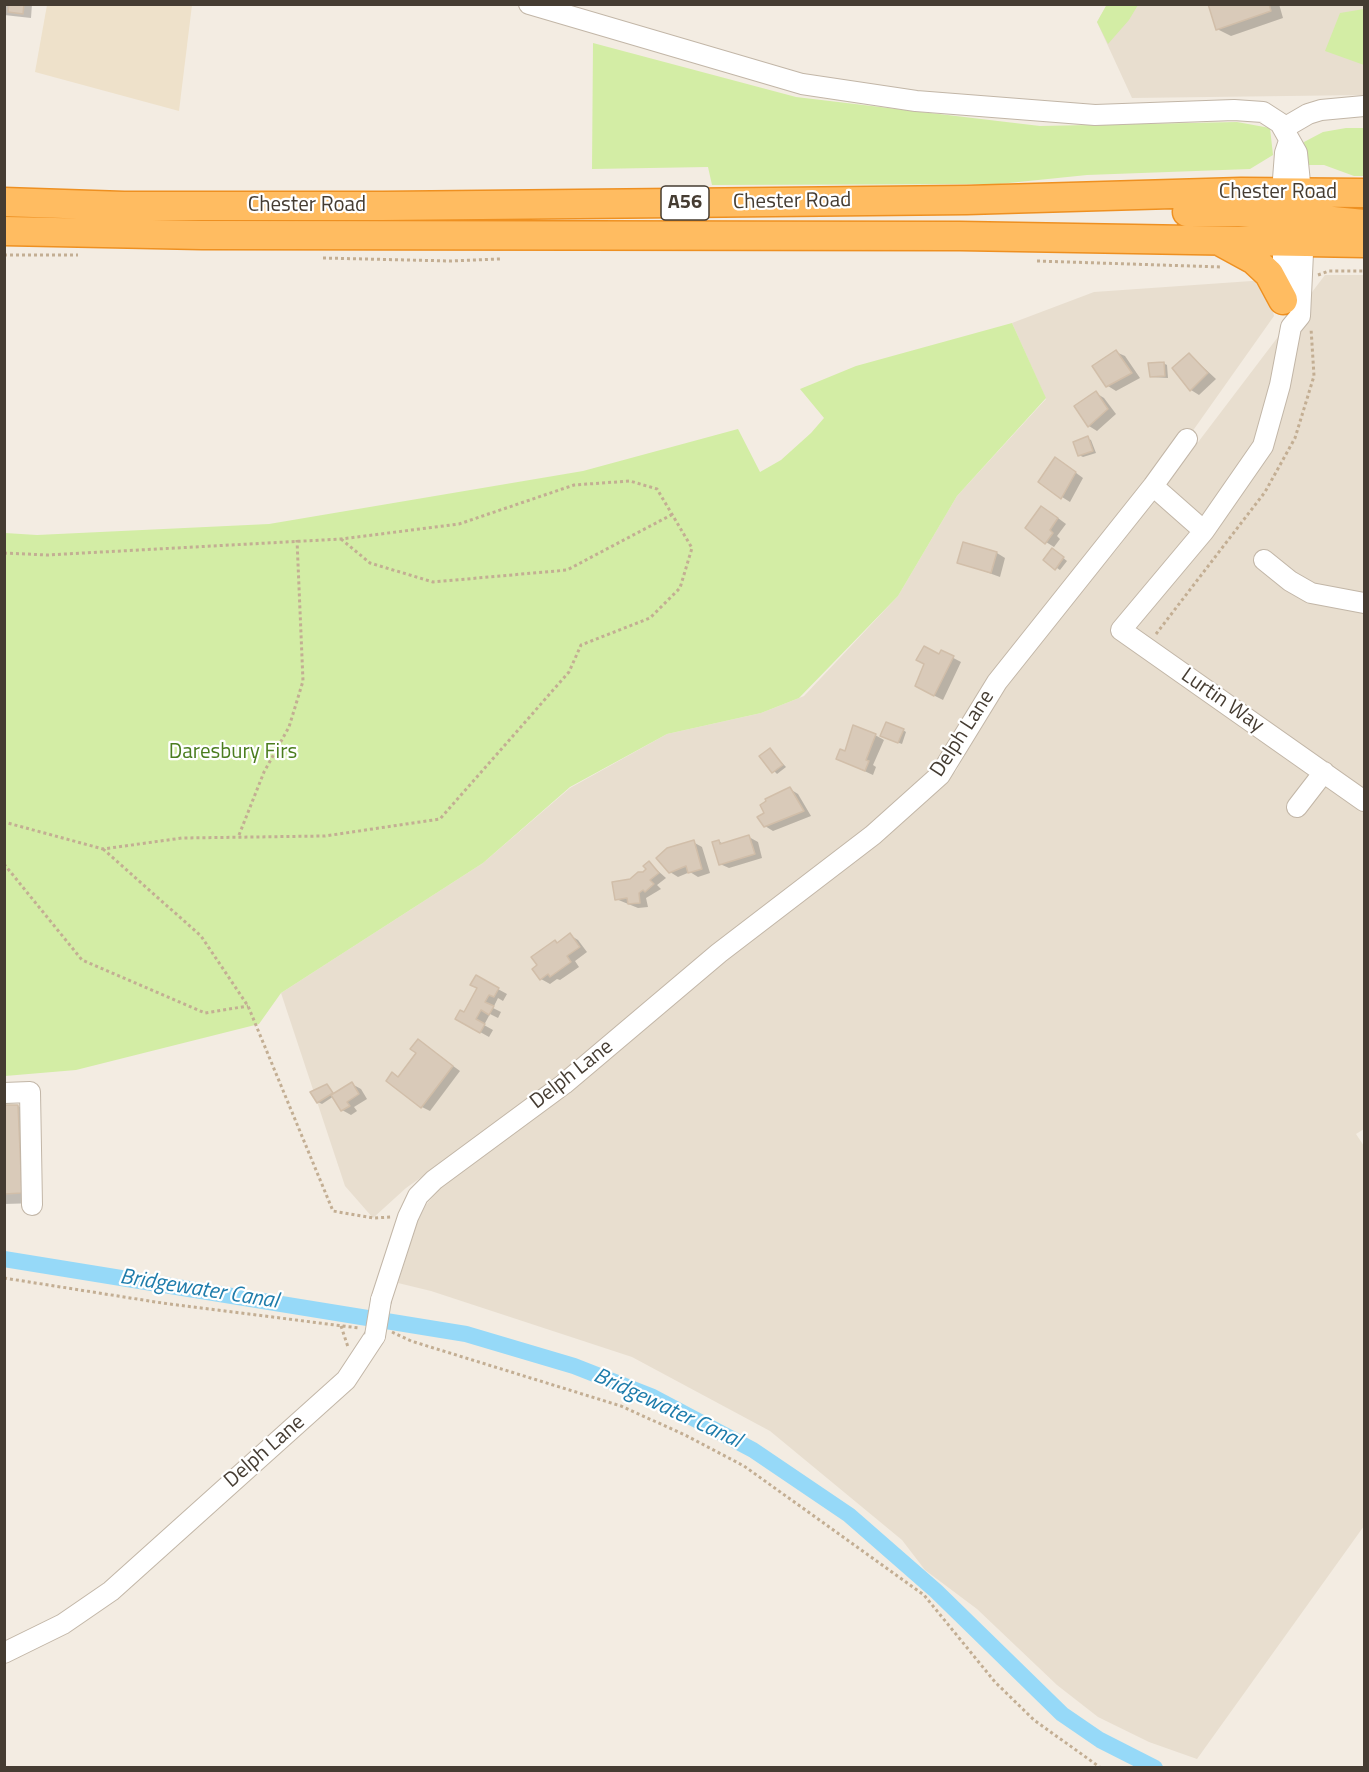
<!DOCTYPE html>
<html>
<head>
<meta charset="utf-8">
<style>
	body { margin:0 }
	#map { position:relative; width:1369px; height:1772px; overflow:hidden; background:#f3ece2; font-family:"Titillium Web",sans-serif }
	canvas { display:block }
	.frame { position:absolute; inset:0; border:6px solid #453c32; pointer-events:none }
</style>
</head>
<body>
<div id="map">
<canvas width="1369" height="1772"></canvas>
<div class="frame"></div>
</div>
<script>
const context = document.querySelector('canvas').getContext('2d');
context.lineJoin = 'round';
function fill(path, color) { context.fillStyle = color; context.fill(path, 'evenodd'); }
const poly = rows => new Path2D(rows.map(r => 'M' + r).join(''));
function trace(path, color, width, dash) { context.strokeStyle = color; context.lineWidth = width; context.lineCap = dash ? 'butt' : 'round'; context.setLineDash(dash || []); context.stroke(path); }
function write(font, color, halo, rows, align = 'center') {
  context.font = font + ' "Titillium Web",sans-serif'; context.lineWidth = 4.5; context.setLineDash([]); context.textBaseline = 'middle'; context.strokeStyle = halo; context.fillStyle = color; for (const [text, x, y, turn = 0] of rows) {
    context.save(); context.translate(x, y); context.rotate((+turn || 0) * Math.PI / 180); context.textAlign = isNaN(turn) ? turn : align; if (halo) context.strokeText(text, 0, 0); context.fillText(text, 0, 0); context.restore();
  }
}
const residential = poly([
	[1107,5,1364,5,1364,95,1132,98,1097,22],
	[1325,275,1364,275,1364,1129,1356,1134,1364,1146,1364,1526,1197,1759,1149,1742,1098,1717,1057,1685,977,1609,925,1570,902,1540,770,1431,632,1357,431,1291,398,1283,417,1223,426,1205,439,1189,670,1003,406,1188,373,1218,345,1186,281,993,483,863,570,788,667,734,761,713,804,696,898,596,957,496,1046,399,1012,323,1094,292,1266,280,1274,316,1187,439,997,682,946,781,956,771,987,715,1020,665,1117,549]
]);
const education = poly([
	[47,5,192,5,179,111,35,72]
]);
const green = poly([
	[1107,4,1138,5,1129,20,1108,44,1097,22],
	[1364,9,1364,65,1325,51,1340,13],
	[593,43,796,97,1040,126,1237,122,1270,128,1273,155,1250,169,1087,175,999,184,712,185,708,167,592,169],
	[1346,128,1364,128,1364,176,1354,176,1324,165,1306,165,1304,142,1323,132],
	[1012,323,1046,398,957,496,898,596,799,698,761,713,667,734,570,787,483,863,281,993,259,1024,76,1070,5,1076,5,533,37,535,269,524,583,471,738,429,760,472,781,460,811,433,824,418,800,389,856,366]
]);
const shadow = poly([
	[4,4,32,4,31,18,4,15],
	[1209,4,1279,4,1283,18,1231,36,1217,29],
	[1116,352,1125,356,1140,378,1116,391,1108,386],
	[1189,354,1216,379,1199,395,1191,390],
	[1163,363,1167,365,1168,378,1151,377],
	[1096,393,1104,398,1116,414,1097,431,1089,426],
	[1087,438,1091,440,1096,453,1083,457,1079,455],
	[1064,464,1083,478,1070,502,1062,497],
	[1050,512,1066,524,1057,536,1060,539,1054,547,1046,542],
	[1056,552,1067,561,1060,570,1045,560],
	[997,553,1005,558,1000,577,959,562],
	[942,652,961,662,943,700,925,691],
	[903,730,906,732,902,744,886,738],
	[875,735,884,740,873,765,876,767,873,775,838,759],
	[770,750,786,767,777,774,761,757],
	[790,789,798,794,811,816,773,831,765,826,767,799],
	[749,837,758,842,762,858,729,868,720,864,719,841,724,845],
	[693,842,702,847,710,873,698,877,690,872,678,877,670,872],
	[649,863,666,878,657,885,661,889,646,898,648,907,638,908,616,899,630,881,649,870],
	[570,935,578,940,587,952,575,961,579,967,560,980,557,979,550,984,541,979,534,969,555,942,558,944],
	[476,977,507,994,503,1001,498,998,493,1008,501,1012,498,1018,490,1014,484,1025,493,1030,489,1037,457,1019,464,1014,479,988],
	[426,1046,460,1071,430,1111,422,1107,399,1078],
	[352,1084,361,1089,367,1099,354,1107,357,1111,351,1115,342,1110,334,1096,322,1104,318,1102,327,1086,335,1095],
	[18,1106,36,1116,39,1203,4,1204,4,1107]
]);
const canal = poly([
	[4,1259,466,1334,574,1366,653,1397,753,1450,849,1515,936,1591,1062,1714,1100,1740,1155,1768]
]);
const building = poly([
	[9,4,24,4,23,14,8,12,9,4],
	[1208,4,1269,4,1271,11,1216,30,1208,4],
	[1116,350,1132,373,1106,387,1092,366,1116,350],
	[1189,353,1208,373,1190,391,1172,368,1189,353],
	[1164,362,1165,376,1150,377,1148,363,1164,362],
	[1096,391,1108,409,1088,427,1074,406,1096,391],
	[1088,436,1093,451,1078,456,1073,442,1088,436],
	[1055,457,1076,472,1061,499,1038,482,1055,457],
	[1041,506,1058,518,1050,530,1053,533,1045,544,1025,528,1041,506],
	[963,542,997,552,991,573,957,563,963,542],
	[1052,548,1064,557,1055,570,1043,560,1052,548],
	[924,646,939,654,941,650,954,656,934,696,915,686,924,664,916,660,924,646],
	[886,722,904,729,898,743,880,736,886,722],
	[853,725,876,734,866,760,869,761,865,771,836,759,840,749,845,751,853,725],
	[770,748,783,765,772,773,759,756,770,748],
	[790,787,804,811,764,827,757,817,764,813,760,805,766,801,765,799,790,787],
	[749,835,755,854,719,865,712,842,719,840,720,844,749,835],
	[694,840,702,869,688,873,686,866,669,873,656,858,667,848,694,840],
	[649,861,659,873,650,880,654,884,645,892,643,890,639,893,640,903,628,904,627,898,615,900,612,882,630,879,638,872,643,872,646,869,643,866,649,861],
	[570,933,580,947,567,956,571,962,550,977,548,974,540,980,532,969,537,965,531,957,555,940,557,943,570,933],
	[476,975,499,988,494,997,489,995,485,1002,494,1006,489,1015,481,1010,476,1019,485,1024,480,1033,455,1019,460,1010,464,1012,477,988,470,985,476,975],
	[418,1039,453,1066,421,1108,386,1081,392,1072,398,1077,416,1053,410,1049,418,1039],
	[352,1082,359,1094,347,1102,350,1106,341,1111,331,1095,352,1082],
	[327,1084,333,1093,317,1103,310,1092,327,1084],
	[4,1105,18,1105,22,1193,4,1194,4,1105]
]);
const path = poly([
	[4,255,78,255],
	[323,258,450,261,500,259],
	[1037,261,1222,267],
	[1318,275,1329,271,1364,271],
	[341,539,370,563,433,582,567,570,673,514],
	[4,553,47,555,341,539,459,524,574,485,630,481,657,489,692,548,680,588,650,618,581,645,569,672,440,819,325,836,182,838,103,849,4,822],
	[1156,634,1265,492,1295,438,1314,376,1311,328],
	[239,835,264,772,289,727,303,681,297,540],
	[103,849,201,936,248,1006,333,1211,373,1218,391,1217],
	[4,864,82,960,205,1013,248,1006],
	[4,1278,162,1303,359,1328],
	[341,1326,348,1347],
	[392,1332,411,1341,621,1406,685,1435,744,1466,924,1595,995,1682,1034,1720,1101,1768]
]);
const minor = poly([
	[529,4,802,84,916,101,1095,115,1234,110,1263,112,1280,123,1297,153,1302,202],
	[1284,128,1308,114,1321,110,1364,106],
	[1304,232,1300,316,1291,327,1280,385,1263,446,1204,531,1121,630,1364,801],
	[1283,293,1283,179,1285,153,1289,141],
	[1153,486,1204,531],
	[1264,560,1290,581,1311,593,1364,603],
	[1297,807,1324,772],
	[4,1093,30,1092,32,1205],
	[381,1300,408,1217,418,1196,434,1180,564,1084,719,953,873,835,940,775,997,682,1153,486,1187,439],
	[4,1653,63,1624,111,1591,346,1380,375,1336]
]);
const highway = poly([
	[4,202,124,206,383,206,967,200,1241,192,1364,193],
	[1187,212,1240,212,1364,224],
	[4,231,202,235,960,236,1364,243],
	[1221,242,1254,260,1269,274,1283,300]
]);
const minorBridge = poly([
	[375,1336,381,1300]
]);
const shields = [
	[685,203,48]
];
const shieldNames = [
	["A56",685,203]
];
const streetNames = [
	["Chester Road",1278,193],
	["Chester Road",792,202,-1],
	["Chester Road",307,206],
	["Lurtin Way",1222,701,35],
	["Delph Lane",963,734,-57],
	["Delph Lane",572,1075,-38],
	["Delph Lane",265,1452,-41]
];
const parkNames = [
	["Daresbury Firs",233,753]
];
const waterNames = [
	["Bridgewater Canal",199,1290,9],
	["Bridgewater Canal",667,1409,25]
];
fill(residential, '#e8decf');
fill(education, '#eee1ca');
fill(green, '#d3eda5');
fill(shadow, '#0003');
trace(canal, '#96d9f8', 16);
fill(building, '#d9cab9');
trace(building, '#d1bea9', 1.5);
trace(minor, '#c2b6a7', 22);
trace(highway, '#ee9021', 31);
trace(path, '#c3ae93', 3, [3, 3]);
trace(minor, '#fff', 20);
trace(highway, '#ffbc61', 28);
trace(minorBridge, '#c2b6a7', 22, []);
trace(minorBridge, '#fff', 20);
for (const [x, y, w] of shields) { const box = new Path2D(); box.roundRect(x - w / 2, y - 17, w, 34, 4.5); context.fillStyle = '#fff'; context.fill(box); trace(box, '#453c32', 1.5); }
write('bold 20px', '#453c32', null, shieldNames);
write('21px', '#453c32', '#fff', streetNames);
write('21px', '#4b7d1f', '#fff', parkNames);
write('italic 22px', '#1e7cab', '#fff', waterNames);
</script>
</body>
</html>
